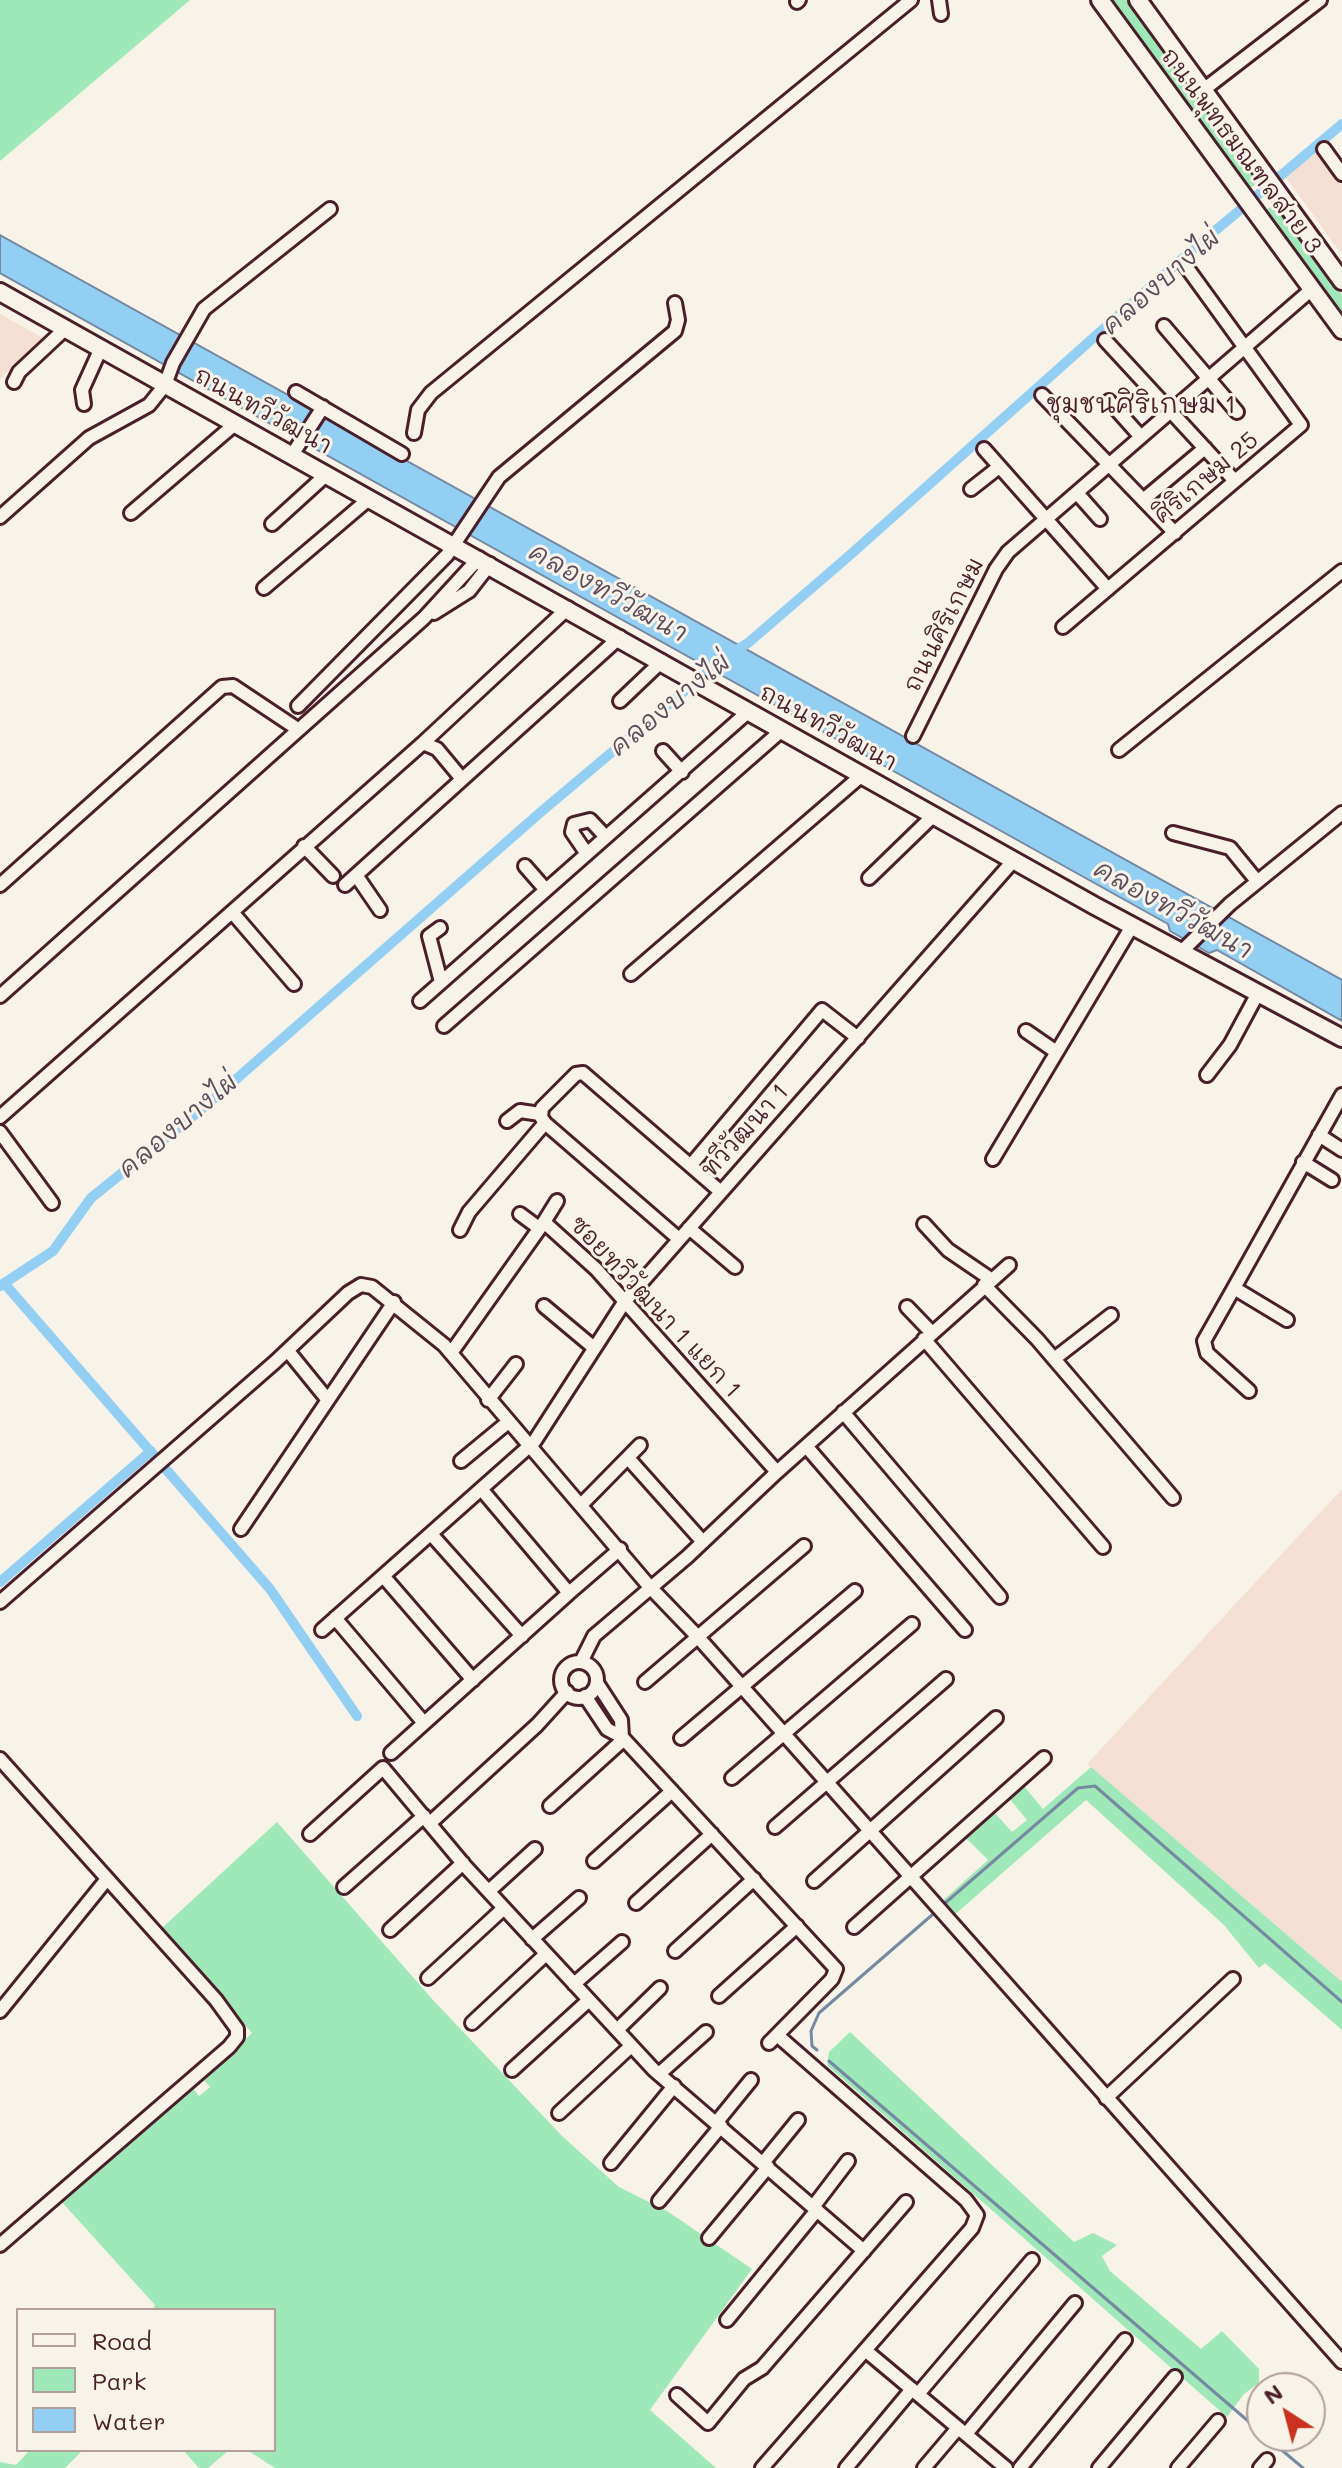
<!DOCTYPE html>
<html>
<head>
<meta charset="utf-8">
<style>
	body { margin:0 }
	#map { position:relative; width:1342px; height:2468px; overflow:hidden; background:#f7f3e8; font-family:Mali,sans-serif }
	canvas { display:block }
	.legend { position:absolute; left:16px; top:2308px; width:260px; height:144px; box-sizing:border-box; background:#f7f3e8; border:2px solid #b29e9c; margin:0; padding:10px 14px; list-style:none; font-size:24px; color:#4a1f2b }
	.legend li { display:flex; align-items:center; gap:16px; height:40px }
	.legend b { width:40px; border:2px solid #b29e9c }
	.north { position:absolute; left:1246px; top:2372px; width:80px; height:80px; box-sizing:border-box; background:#f7f3e8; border:2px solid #b29e9c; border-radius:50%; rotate:324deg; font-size:22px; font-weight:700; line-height:32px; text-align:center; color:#4a1f2b }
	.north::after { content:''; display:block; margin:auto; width:28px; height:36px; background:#c8321e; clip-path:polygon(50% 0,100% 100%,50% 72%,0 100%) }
</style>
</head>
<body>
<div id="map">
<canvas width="1342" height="2468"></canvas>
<ul class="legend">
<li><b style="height:10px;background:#f7f3e8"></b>Road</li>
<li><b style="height:22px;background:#9fe8b7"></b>Park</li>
<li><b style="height:22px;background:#93cff3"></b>Water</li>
</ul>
<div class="north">N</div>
</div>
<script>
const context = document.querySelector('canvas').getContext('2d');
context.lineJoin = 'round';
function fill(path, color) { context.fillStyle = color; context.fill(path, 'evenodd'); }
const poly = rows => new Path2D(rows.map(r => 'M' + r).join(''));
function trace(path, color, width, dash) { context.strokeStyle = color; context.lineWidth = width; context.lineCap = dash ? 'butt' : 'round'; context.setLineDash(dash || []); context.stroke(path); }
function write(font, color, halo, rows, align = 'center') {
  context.font = font + ' Mali,"Playpen Sans Thai",sans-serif'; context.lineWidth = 6; context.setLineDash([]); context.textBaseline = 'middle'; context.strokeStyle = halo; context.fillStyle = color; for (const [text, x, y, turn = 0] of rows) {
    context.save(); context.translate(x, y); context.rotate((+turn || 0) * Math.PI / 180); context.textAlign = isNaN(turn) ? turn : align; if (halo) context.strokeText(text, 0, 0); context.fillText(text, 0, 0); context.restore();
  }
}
const built = poly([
	[1327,145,1342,166,1342,255,1285,176],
	[0,314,43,338,0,379],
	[1342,1489,1342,1982,1087,1764]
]);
const green = poly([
	[0,0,190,0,0,161],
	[1106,0,1129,0,1260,181,1245,192],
	[1274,204,1342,295,1342,320,1262,213],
	[1091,1767,1342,1982,1342,2030,1265,1963,1259,1968,1224,1925,1086,1800,952,1917,939,1904,988,1860,965,1837,993,1811,1012,1832,1027,1820,1008,1797,1022,1784,1043,1809],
	[277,1822,433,2000,563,2137,619,2187,667,2211,752,2269,650,2410,716,2468,275,2468,247,2450,274,2450,274,2310,153,2310,155,2305,60,2200,192,2087,199,2096,210,2087,203,2079,252,2033,162,1928],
	[850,2032,1074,2242,1093,2233,1117,2245,1102,2256,1110,2271,1201,2349,1222,2331,1259,2369,1259,2383,1244,2394,1227,2417,827,2065,829,2052],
	[30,2450,83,2450,65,2468,0,2468,0,2462,16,2465],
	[183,2450,229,2450,208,2468,199,2468]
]);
const water = poly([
	[0,235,1342,980,1342,1021,1217,950,1209,953,1170,931,1168,924,0,273,0,235]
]);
const stream = poly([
	[944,1904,1078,1788,1095,1786,1342,2002],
	[817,2050,812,2046,811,2031,819,2013,932,1915],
	[829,2061,1262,2433],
	[1265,2436,1303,2468]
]);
const canal = poly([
	[732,653,748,643,850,555,1184,257,1342,124],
	[4,1283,270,1589,357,1716],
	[0,1286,53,1251,91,1198,209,1103,542,811,719,662],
	[0,1582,151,1451]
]);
const minor = poly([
	[939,0,941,14],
	[797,2,799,0],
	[1202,91,1320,0],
	[1324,149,1342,174],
	[1164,326,1237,412],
	[1105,340,1235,481],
	[14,382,19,372,66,328],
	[296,392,402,454],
	[1042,395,1175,533],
	[1109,401,1141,437],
	[84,404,82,390,101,348],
	[414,433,418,410,431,393,911,0],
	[984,449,1108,589],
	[292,455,323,407],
	[971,489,999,467],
	[1077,493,1100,519],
	[1143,500,1205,448],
	[131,513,235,424],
	[0,517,89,438,149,405,165,385,173,363,204,309,330,209],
	[272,524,327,474],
	[264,588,370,498],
	[434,613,469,591,490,564],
	[1063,627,1301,425,1185,265],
	[620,701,662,661],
	[298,706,447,555,499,477,675,331,678,320,675,303],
	[913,736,996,569,1008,552,1312,289],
	[423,743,437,749,462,779],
	[1119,750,1342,571],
	[663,751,682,772],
	[1173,833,1230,848,1257,881],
	[304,846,333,876],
	[587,854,572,832,574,824,590,820,606,837],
	[525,866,546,890],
	[356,875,380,910],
	[869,878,934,815],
	[0,885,222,687,233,686,296,728],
	[345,885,620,637],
	[232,912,294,984],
	[440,928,429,936,441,982],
	[1181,952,1230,904,1342,813],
	[631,974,862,775],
	[0,996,424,618,479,558],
	[420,1001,749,711],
	[444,1026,782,730],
	[1026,1031,1055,1051],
	[1207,1075,1230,1045,1258,993],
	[0,1117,423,743,568,608],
	[507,1121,520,1111,540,1114],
	[545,1123,679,1239],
	[0,1132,52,1203],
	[1319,1135,1342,1150],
	[993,1159,1132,926],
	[1303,1162,1332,1180],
	[691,1165,822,1010,858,1038],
	[520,1214,539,1228],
	[544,1222,557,1201],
	[924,1224,948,1250,992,1280],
	[689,1228,735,1267],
	[460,1230,469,1212,545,1123,541,1117,542,1108,576,1074,583,1073,721,1192],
	[984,1285,1037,1339,1173,1498],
	[1234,1288,1342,1095],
	[544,1306,593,1347],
	[907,1307,931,1332],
	[924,1339,1103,1547],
	[288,1351,327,1399],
	[451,1353,544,1222,596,1269,777,1472,1009,1265],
	[1054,1359,1111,1315],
	[1249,1391,1207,1353,1204,1341,1234,1288,1287,1320],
	[488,1400,516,1364],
	[843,1412,1000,1597],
	[806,1446,965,1630],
	[628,1458,703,1542],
	[461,1461,507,1423],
	[581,1505,640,1445],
	[241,1529,394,1302],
	[431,1534,522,1636],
	[384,1577,473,1680],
	[569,1593,620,1549],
	[0,1602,275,1362,348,1293,361,1285,372,1287,444,1345,649,1586,697,1636,1342,2362],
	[335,1618,424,1723],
	[322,1630,534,1442,625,1301,1014,860],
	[581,1662,594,1636,687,1557,777,1472],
	'561 1680a18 18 0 1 1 36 0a18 18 0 1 1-36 0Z',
	[645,1682,804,1546],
	[585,1696,607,1729,622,1737,621,1720,597,1683],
	[622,1737,836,1969,832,1979,769,2043],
	[681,1738,855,1591],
	[391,1753,569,1593,482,1490],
	[0,1759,216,2000,237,2029,237,2037,229,2047,0,2245],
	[732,1778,912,1624],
	[550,1806,624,1739],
	[430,1823,537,1725,567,1692],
	[775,1827,946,1679],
	[310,1834,383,1768,465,1866,654,2070,864,2251],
	[594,1861,672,1791],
	[814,1881,996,1718],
	[344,1887,424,1816],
	[489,1891,535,1849],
	[636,1903,712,1834],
	[854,1927,1044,1758],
	[390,1930,463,1863],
	[532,1939,579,1898],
	[675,1951,754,1879],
	[428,1978,504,1908],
	[574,1984,622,1942],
	[719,1996,797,1926],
	[0,2011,107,1879],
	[472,2023,546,1954],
	[617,2030,660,1988],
	[512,2070,589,2000],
	[659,2074,706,2032],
	[1106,2098,1233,1979],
	[559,2113,631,2046],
	[716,2123,751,2080],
	[611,2163,674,2086],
	[763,2163,798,2120],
	[659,2201,721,2126],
	[813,2207,848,2161],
	[709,2238,768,2167],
	[727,2320,817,2210],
	[865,2350,1006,2468],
	[918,2394,1032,2260],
	[677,2395,708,2423,744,2379,762,2368,906,2202],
	[966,2434,1075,2303],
	[762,2468,972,2228,977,2215,966,2200,777,2035],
	[846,2468,912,2389],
	[924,2468,958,2428],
	[1020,2468,1125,2340],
	[1099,2468,1175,2377],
	[1178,2468,1218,2421],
	[1260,2468,1267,2460]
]);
const major = poly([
	[1100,0,1342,330],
	[1138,0,1342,281],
	[0,292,1095,906,1342,1038]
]);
const streetNames = [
	["ถนนพุทธมณฑลสาย 3",1241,151,53],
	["ถนนทวีวัฒนา",263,411,29],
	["ศิริเกษม 25",1206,478,-40],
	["ถนนศิริเกษม",944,625,-63],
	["ถนนทวีวัฒนา",828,728,29],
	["ทวีวัฒนา 1",745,1131,-48],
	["ซอยทวีวัฒนา 1 แยก 1",655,1307,47]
];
const waterNames = [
	["คลองบางไผ่",1161,282,-41],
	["คลองทวีวัฒนา",608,593,29],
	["คลองบางไผ่",670,705,-39],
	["คลองทวีวัฒนา",1173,910,29],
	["คลองบางไผ่",178,1126,-40]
];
const neighbourhoodNames = [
	["ชุมชนศิริเกษม 1",1141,405]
];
fill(built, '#f3e0d2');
fill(green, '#9fe8b7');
fill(water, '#93cff3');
trace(water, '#7689a3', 2);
trace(stream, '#7689a3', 3);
trace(canal, '#93cff3', 10);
trace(minor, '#4a1f2b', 18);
trace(major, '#4a1f2b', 22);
trace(minor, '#f7f3e8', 12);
trace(major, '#f7f3e8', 16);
write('24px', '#4a1f2b', '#f7f3e8', streetNames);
write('italic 26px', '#5c4b5d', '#f7f3e8', waterNames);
write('26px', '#4a1f2b', '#f7f3e8', neighbourhoodNames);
</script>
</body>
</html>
